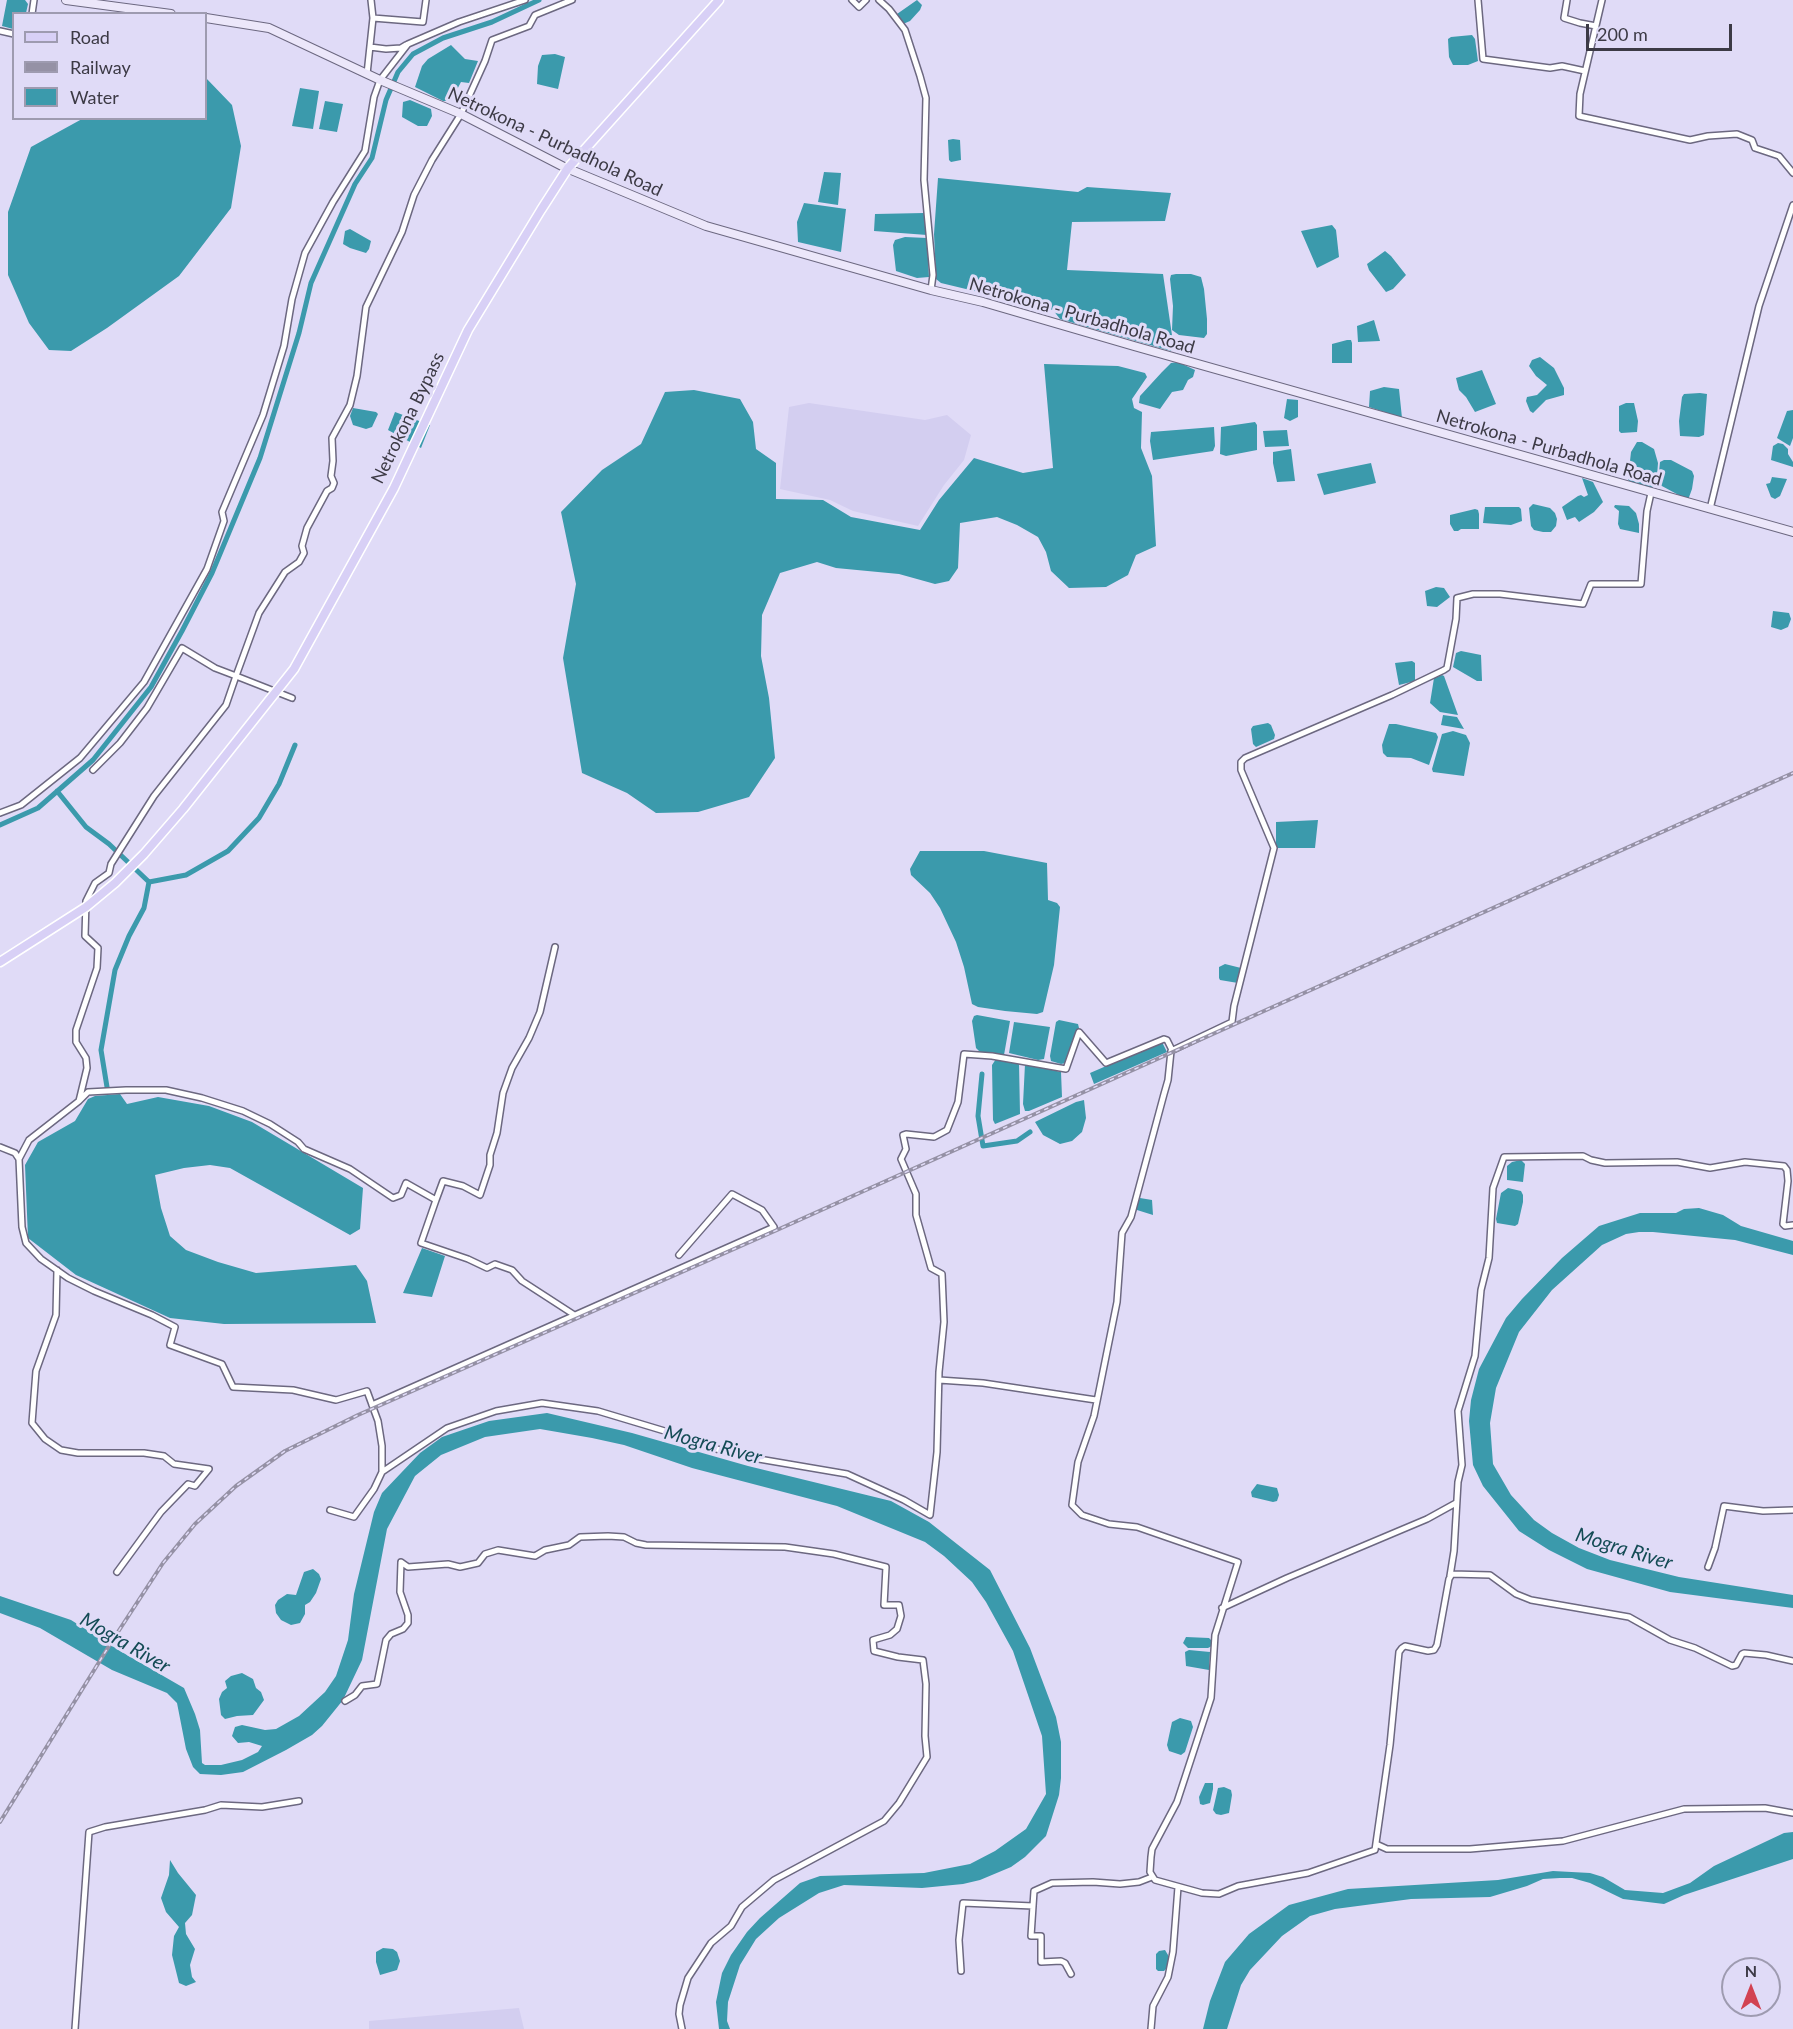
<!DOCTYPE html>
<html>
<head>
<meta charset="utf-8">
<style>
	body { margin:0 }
	#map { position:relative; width:1793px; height:2029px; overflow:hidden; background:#e0dbf7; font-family:Lato,sans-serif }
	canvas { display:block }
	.legend { position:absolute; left:12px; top:12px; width:195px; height:108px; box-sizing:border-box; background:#e0dbf7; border:2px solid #9e9bb0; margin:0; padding:8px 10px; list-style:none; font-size:18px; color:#3c3a45 }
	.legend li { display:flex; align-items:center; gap:12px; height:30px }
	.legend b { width:30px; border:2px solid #9e9bb0 }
	.north { position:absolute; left:1721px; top:1957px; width:60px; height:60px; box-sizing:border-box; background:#e0dbf7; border:2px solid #9e9bb0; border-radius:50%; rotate:0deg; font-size:16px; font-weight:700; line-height:24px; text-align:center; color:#3c3a45 }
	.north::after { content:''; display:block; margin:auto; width:21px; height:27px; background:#d24252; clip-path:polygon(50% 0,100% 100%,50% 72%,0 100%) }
	.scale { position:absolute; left:1586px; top:24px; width:146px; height:27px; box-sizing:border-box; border:3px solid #3c3a45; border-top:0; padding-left:8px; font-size:18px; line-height:21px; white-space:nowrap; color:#3c3a45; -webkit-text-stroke:4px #e0dbf7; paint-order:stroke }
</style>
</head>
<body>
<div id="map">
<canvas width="1793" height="2029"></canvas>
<ul class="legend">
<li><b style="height:8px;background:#d8d0f6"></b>Road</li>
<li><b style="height:8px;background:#9591a5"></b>Railway</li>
<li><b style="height:16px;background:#3b9aac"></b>Water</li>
</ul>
<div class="north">N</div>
<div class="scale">200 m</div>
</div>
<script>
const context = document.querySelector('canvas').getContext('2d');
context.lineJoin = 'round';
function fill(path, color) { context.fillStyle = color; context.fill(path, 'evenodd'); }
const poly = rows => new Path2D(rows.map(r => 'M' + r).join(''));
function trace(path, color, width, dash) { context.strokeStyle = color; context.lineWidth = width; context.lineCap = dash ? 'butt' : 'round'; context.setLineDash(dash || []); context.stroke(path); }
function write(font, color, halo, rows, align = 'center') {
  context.font = font + ' Lato,sans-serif'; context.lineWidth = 6; context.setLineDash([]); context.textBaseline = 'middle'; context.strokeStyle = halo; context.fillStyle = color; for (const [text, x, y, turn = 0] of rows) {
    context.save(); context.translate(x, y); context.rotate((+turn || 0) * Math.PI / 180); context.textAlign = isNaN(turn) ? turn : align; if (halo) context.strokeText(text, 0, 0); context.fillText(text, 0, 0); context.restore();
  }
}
const built = poly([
	[809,403,925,420,947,415,971,435,964,460,944,485,918,526,853,511,830,500,780,489,789,407],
	[519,2008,524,2029,369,2029,369,2021]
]);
const water = poly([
	[7,0,25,0,28,4,26,13,14,14,13,29,2,26],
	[917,0,922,5,920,10,910,21,903,24,897,14],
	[1472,35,1475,39,1478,61,1468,65,1453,65,1449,57,1448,39,1451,37],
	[451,45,465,59,478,61,469,83,461,82,451,101,443,101,415,87,422,66,428,59],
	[555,54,565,57,558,89,537,84,538,66,542,55],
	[206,78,232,105,241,146,231,208,179,276,107,328,71,351,49,350,29,323,8,275,8,212,31,147,82,119,206,118],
	[300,88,319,91,313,129,292,126],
	[410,100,431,109,432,116,427,126,418,126,402,117,403,102],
	[325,101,343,104,337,132,319,129],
	[953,139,960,140,961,160,951,162,949,160,948,140],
	[824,172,841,173,838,205,818,202],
	[938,178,1078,192,1087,187,1171,193,1165,221,1072,222,1067,270,1163,274,1173,342,1171,351,1060,319,1053,310,941,283,936,279,934,234],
	[804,203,846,209,841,252,798,242,797,222],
	[924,213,927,235,874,231,875,214],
	[1332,225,1336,230,1339,257,1317,268,1301,231],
	[350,229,371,241,369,249,366,253,350,248,343,244,345,231],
	[905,237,927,238,929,277,917,278,896,271,893,245,895,240],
	[1385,251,1391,256,1406,275,1393,289,1386,292,1369,270,1367,264],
	[1176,274,1191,274,1201,277,1204,289,1207,319,1207,334,1204,338,1179,335,1172,330,1173,306,1170,279,1171,275],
	[1374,320,1380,341,1358,342,1357,326],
	[1347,340,1351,340,1352,343,1352,363,1332,363,1332,344],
	[1540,357,1554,368,1564,388,1564,395,1546,400,1533,413,1530,411,1526,401,1527,397,1537,395,1547,385,1536,376,1529,366,1532,360],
	[1178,362,1195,370,1193,377,1188,380,1183,390,1172,392,1160,409,1139,403,1140,396,1162,372,1171,363],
	[1044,364,1118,366,1145,373,1147,377,1132,399,1134,408,1142,412,1141,448,1152,476,1156,546,1136,555,1128,575,1106,587,1069,588,1051,571,1046,552,1038,537,1017,525,997,517,960,523,958,568,949,581,935,584,899,574,836,568,817,562,780,573,762,615,761,656,769,698,775,758,749,797,698,812,656,813,627,793,582,773,563,658,576,584,561,512,602,470,641,444,665,392,694,390,740,399,753,422,756,449,776,463,776,499,823,500,851,517,920,530,939,500,974,458,1023,473,1053,468],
	[1482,370,1496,404,1475,412,1466,397,1459,390,1456,378],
	[1384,387,1399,389,1402,418,1369,407,1370,391],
	[1700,393,1707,394,1704,435,1699,437,1680,436,1679,421,1682,397,1684,394],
	[1287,399,1298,400,1298,417,1290,421,1284,418],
	[1626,403,1634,403,1638,421,1637,432,1621,433,1619,431,1619,406],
	[353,408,376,412,378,414,372,427,366,429,353,425,350,416],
	[1793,410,1793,438,1790,446,1777,438,1787,411],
	[395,412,430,425,421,448,388,430],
	[1255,422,1257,425,1257,450,1226,456,1220,454,1221,427],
	[1214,427,1215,446,1213,451,1153,460,1150,441,1151,432],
	[1287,430,1289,446,1265,447,1263,431],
	[1637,442,1642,442,1654,449,1658,463,1657,476,1655,486,1651,489,1630,484,1628,479,1631,452],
	[1778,443,1783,444,1788,449,1788,454,1793,462,1793,467,1771,460,1773,446],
	[1291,449,1295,481,1277,482,1273,463,1273,452],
	[1664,460,1671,460,1692,471,1694,476,1692,489,1688,500,1660,485,1658,482,1660,462],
	[1371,463,1376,483,1324,495,1317,474],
	[1772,477,1787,479,1780,496,1775,499,1771,497,1766,484,1770,483],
	[1582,478,1593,482,1603,502,1594,512,1579,522,1575,517,1567,520,1562,507,1578,496,1581,495,1584,497,1588,495],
	[1533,504,1550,508,1555,513,1557,519,1556,526,1551,532,1543,532,1534,530,1531,526,1529,508],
	[1615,505,1629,506,1636,513,1639,524,1639,533,1620,529,1618,524,1619,511,1614,507],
	[1485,507,1519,507,1521,509,1522,521,1511,525,1483,523],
	[1475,509,1478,510,1479,514,1479,529,1461,529,1458,531,1454,531,1450,524,1450,515],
	[1436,587,1444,588,1450,597,1437,607,1427,606,1425,591],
	[1773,611,1789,613,1791,619,1788,627,1781,630,1771,627],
	[1461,651,1481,655,1482,681,1477,681,1453,667,1456,653],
	[1412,661,1415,663,1415,681,1399,685,1395,663],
	[1442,675,1444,676,1458,715,1440,712,1430,703,1434,678],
	[1443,715,1457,717,1464,729,1441,725],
	[1268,723,1271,725,1275,735,1274,739,1256,747,1253,744,1251,729,1253,726],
	[1389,724,1396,724,1436,733,1438,737,1436,744,1429,765,1411,758,1387,757,1383,753,1382,745],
	[1453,731,1466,735,1470,743,1464,776,1433,772,1432,769,1442,734],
	[1318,820,1315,848,1276,848,1276,822],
	[920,851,984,851,1047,863,1048,900,1057,903,1060,907,1054,965,1043,1012,1037,1014,1005,1011,978,1007,972,1004,964,967,956,942,940,908,930,893,911,875,910,869],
	[1225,964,1241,968,1238,983,1220,980,1219,978,1219,967],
	[977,1015,1010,1021,1004,1055,980,1052,976,1048,972,1021,974,1016],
	[1059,1020,1078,1024,1079,1028,1066,1063,1061,1064,1051,1061,1050,1056,1056,1022],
	[1014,1022,1050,1027,1044,1059,1038,1060,1009,1053],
	[1162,1042,1167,1052,1094,1084,1090,1073],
	[996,1059,1019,1063,1020,1114,995,1124,993,1120,992,1065],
	[1025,1064,1061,1072,1062,1097,1029,1111,1025,1111,1023,1104],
	[120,1094,127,1104,158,1097,209,1106,252,1122,363,1188,360,1229,350,1235,230,1168,210,1165,184,1168,155,1175,161,1208,170,1236,186,1250,218,1262,256,1273,356,1265,367,1281,376,1323,224,1324,170,1318,76,1275,28,1238,25,1165,38,1142,75,1121,88,1099,95,1096],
	[1084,1100,1086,1118,1082,1132,1072,1141,1060,1144,1043,1135,1035,1122,1076,1102],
	[1521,1160,1525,1164,1523,1182,1507,1180,1507,1166,1512,1162],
	[1508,1188,1521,1191,1523,1195,1523,1202,1518,1224,1515,1226,1497,1223,1496,1219,1501,1193],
	[1140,1198,1152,1200,1153,1215,1137,1210,1137,1204],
	[1699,1208,1723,1215,1741,1226,1793,1241,1793,1255,1735,1240,1653,1232,1639,1232,1626,1234,1602,1245,1552,1290,1519,1332,1496,1388,1490,1423,1493,1464,1511,1495,1534,1520,1552,1533,1579,1548,1610,1560,1679,1577,1793,1595,1793,1608,1670,1592,1587,1569,1549,1550,1519,1531,1483,1486,1473,1465,1469,1421,1471,1400,1479,1369,1506,1318,1522,1299,1562,1258,1599,1226,1640,1213,1676,1213,1684,1209],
	[422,1248,445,1256,432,1297,403,1293],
	[547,1413,632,1433,748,1466,891,1501,929,1522,990,1570,1030,1648,1056,1717,1061,1742,1061,1778,1059,1795,1046,1836,1025,1857,1011,1867,980,1880,963,1884,922,1888,844,1885,819,1893,779,1918,756,1939,740,1965,728,2002,727,2021,730,2029,719,2029,716,2002,722,1973,731,1955,747,1932,760,1918,800,1883,820,1876,924,1873,970,1864,995,1851,1026,1829,1046,1794,1042,1736,1013,1651,986,1602,972,1582,944,1556,925,1542,837,1506,692,1468,624,1445,592,1438,540,1429,485,1437,441,1455,415,1476,387,1529,362,1660,343,1700,322,1726,312,1735,286,1750,243,1772,221,1775,200,1774,193,1767,186,1749,177,1703,167,1693,112,1670,40,1628,0,1613,0,1596,71,1620,120,1651,184,1688,195,1714,200,1730,202,1763,205,1765,221,1765,242,1760,258,1752,262,1746,249,1742,238,1743,232,1736,235,1727,242,1725,265,1730,276,1729,299,1716,325,1692,336,1676,348,1640,354,1594,374,1512,382,1493,420,1453,442,1437,489,1421],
	[1257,1484,1277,1488,1279,1495,1277,1501,1273,1502,1252,1497,1251,1492],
	[313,1569,319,1574,321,1579,316,1593,310,1602,305,1605,305,1614,300,1623,291,1625,281,1620,276,1613,275,1605,278,1600,287,1594,296,1595,304,1572],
	[1186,1637,1209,1638,1212,1641,1212,1646,1208,1648,1188,1648,1183,1643],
	[1189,1650,1210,1652,1209,1670,1186,1666,1185,1652],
	[242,1673,253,1679,256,1688,261,1692,264,1700,253,1715,237,1716,225,1719,221,1715,219,1699,222,1692,227,1688,225,1681,231,1676],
	[1180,1718,1191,1721,1193,1727,1185,1752,1181,1755,1169,1751,1167,1745,1172,1722],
	[1205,1783,1213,1783,1213,1789,1210,1803,1203,1805,1200,1804,1199,1797],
	[1224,1787,1231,1790,1232,1795,1229,1813,1221,1815,1216,1814,1213,1810,1218,1788],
	[1793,1832,1793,1859,1684,1895,1664,1904,1623,1899,1590,1883,1572,1878,1560,1878,1543,1879,1527,1886,1490,1897,1411,1899,1335,1909,1310,1916,1282,1936,1250,1970,1241,1985,1227,2029,1203,2029,1210,2001,1225,1962,1249,1934,1289,1905,1348,1889,1498,1880,1553,1871,1590,1873,1603,1877,1625,1890,1663,1893,1690,1883,1714,1866,1784,1833],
	[170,1860,178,1873,196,1895,192,1915,185,1923,186,1934,195,1949,190,1965,192,1977,196,1982,186,1986,179,1983,172,1955,174,1936,179,1927,166,1912,161,1898,169,1875],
	[383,1948,393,1949,397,1952,400,1961,397,1970,380,1975,376,1962,376,1952],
	[1165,1950,1168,1955,1168,1967,1164,1971,1158,1971,1156,1969,1156,1954,1159,1951]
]);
const canal = poly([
	[57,791,86,827,109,844,149,882,144,908,129,936,115,970,101,1050,107,1087],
	[0,825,38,808,93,760,151,687,182,631,212,573,260,458,299,333,311,283,355,184,372,158,386,100,398,72,413,54,443,38,492,22,539,0],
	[149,882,186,875,228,851,259,818,279,784,295,745],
	[982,1074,978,1116,983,1146,1017,1141,1030,1132]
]);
const minor = poly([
	[852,0,859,7,866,0],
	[879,0,889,9,905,30,920,76,926,98,924,180,933,275,931,290],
	[1478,0,1483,59,1550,68,1562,66,1585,71],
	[1567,0,1564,18,1580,23,1596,26],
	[1602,0,1580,94,1579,116,1690,140,1708,136,1737,134,1752,140,1755,148,1779,156,1793,173],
	[32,14,34,0],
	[373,18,423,22,426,0],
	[0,31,14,34],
	[370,47,386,49,401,48,406,45],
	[367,74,373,18,371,0],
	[1651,493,1647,511,1641,584,1591,584,1583,604,1500,594,1473,594,1457,598,1456,619,1447,668,1444,670,1392,695,1245,758,1241,762,1241,770,1274,848,1234,1006,1232,1022,1171,1051,1168,1080,1164,1094,1131,1217,1122,1233,1117,1302,1094,1416,1078,1462,1072,1505,1082,1515,1109,1524,1137,1527,1238,1562,1215,1635,1211,1698,1177,1802,1152,1849,1151,1857,1150,1872,1155,1880,1202,1893,1219,1894,1238,1886,1308,1873,1375,1850,1390,1745,1399,1652,1402,1648,1405,1646,1428,1651,1434,1650,1437,1645,1449,1579,1452,1574,1490,1575,1516,1594,1531,1600,1629,1617,1670,1640,1695,1648,1732,1666,1736,1665,1742,1654,1744,1653,1766,1655,1793,1661],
	[1710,509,1759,306,1793,205],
	[93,770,120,743,147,708,182,648,215,668,236,676,259,613,285,572,299,562,304,553,302,546,307,528,327,491,332,488,334,483,331,476,333,461,332,438,350,405,357,376,366,307,402,232,414,195,432,160,461,114,485,61,492,40,529,26,535,15,572,0],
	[0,813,21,805,80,758,144,682,207,569,224,521,222,512,263,415,284,346,292,299,305,253,333,202,365,151,374,97,380,80,408,44,459,22,525,0],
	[79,1101,88,1092,126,1090,166,1090,202,1098,243,1111,270,1124,298,1142,304,1149,350,1169,393,1198,401,1195,406,1183,436,1200,443,1181,463,1186,480,1195,490,1165,490,1155,497,1133,503,1093,512,1068,529,1038,540,1012,555,947],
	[0,1147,15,1153,19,1159,22,1227,26,1243,41,1259,68,1278,94,1291,152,1315,175,1327,170,1345,222,1364,233,1387,293,1390,336,1400,367,1391,378,1421,382,1446,382,1472,374,1489,354,1517,330,1510],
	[19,1159,29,1140,79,1101,87,1068,86,1058,76,1042,76,1030,97,968,98,948,85,936,86,901,95,883,109,873,111,864,154,796,226,705,236,676,292,698],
	[436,1200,421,1243,468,1259,487,1268,495,1264,512,1270,522,1281,576,1316],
	[57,1270,56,1315,36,1371,32,1423,45,1439,61,1450,78,1453,144,1453,164,1456,174,1464,209,1469,195,1486,188,1484,161,1512,117,1572],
	[939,1380,983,1383,1096,1400],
	[372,1405,774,1227,762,1210,732,1194,679,1255],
	[382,1472,447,1428,496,1411,542,1403,598,1411,668,1432,684,1441,753,1458,847,1474,904,1500,930,1515,937,1452,939,1372,944,1322,942,1274,931,1268,916,1215,916,1194,901,1159,906,1149,903,1135,906,1134,934,1137,947,1130,958,1102,964,1054,992,1056,1066,1069,1079,1032,1106,1063,1164,1039,1167,1040,1172,1050],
	[1708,1567,1715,1548,1724,1506,1763,1511,1793,1510],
	[1450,1576,1454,1551,1458,1482,1462,1465,1458,1411,1475,1356,1481,1290,1489,1258,1493,1188,1504,1157,1583,1156,1591,1160,1605,1163,1677,1162,1710,1168,1745,1162,1784,1166,1787,1170,1788,1181,1783,1224,1785,1226,1793,1225],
	[1222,1608,1287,1578,1427,1519,1456,1503],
	[345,1701,355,1695,362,1686,377,1684,386,1640,391,1634,403,1629,408,1623,408,1615,400,1592,401,1562,408,1567,448,1564,460,1567,478,1563,485,1554,498,1550,535,1556,545,1550,569,1545,580,1537,608,1536,624,1537,636,1543,646,1545,785,1547,834,1554,886,1567,884,1605,899,1605,901,1616,897,1629,890,1635,873,1640,874,1651,898,1657,923,1660,926,1684,925,1736,927,1757,899,1803,884,1821,774,1880,742,1907,731,1926,711,1943,688,1978,680,2005,679,2014,682,2029],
	[1376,1844,1387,1849,1470,1849,1563,1841,1684,1809,1765,1808,1793,1813],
	[961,1971,959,1940,963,1903,1033,1906],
	[1071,1974,1065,1963,1061,1961,1041,1962,1041,1936,1031,1936,1034,1891,1052,1883,1093,1882,1120,1884,1139,1882,1152,1877],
	[75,2029,89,1832,105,1827,205,1810,221,1805,262,1807,299,1801],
	[1151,2029,1153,2006,1168,1977,1173,1952,1178,1887]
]);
const secondary = poly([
	[66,0,171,14],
	[206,18,269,28,380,80,461,114,564,167,706,226,931,290,983,302,1134,346,1793,532]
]);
const primary = poly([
	[0,962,86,907,115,883,144,854,183,809,294,669,394,488,468,330,541,210,568,168,719,0]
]);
const rail = poly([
	[0,1822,114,1638,163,1563,195,1524,236,1486,285,1451,358,1415,777,1230,1793,773]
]);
const streetNames = [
	["Netrokona - Purbadhola Road",555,142,25],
	["Netrokona - Purbadhola Road",1082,316,16],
	["Netrokona Bypass",408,418,-64],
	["Netrokona - Purbadhola Road",1549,448,16]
];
const waterNames = [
	["Mogra River",713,1445,15],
	["Mogra River",1624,1549,17],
	["Mogra River",125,1643,30]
];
fill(built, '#d3cef0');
fill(water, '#3b9aac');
trace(canal, '#3b9aac', 5);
trace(minor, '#6c6880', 8);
trace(secondary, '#6c6880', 10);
trace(primary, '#fff', 11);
trace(minor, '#fff', 5);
trace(secondary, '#ece7fa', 8);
trace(primary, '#d8d0f6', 8);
trace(rail, '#9591a5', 4);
trace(rail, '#e0dbf7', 1.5, [4.5]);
write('18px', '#3c3a45', '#e0dbf7', streetNames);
write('italic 20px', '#144b55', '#e0dbf7', waterNames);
</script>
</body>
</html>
